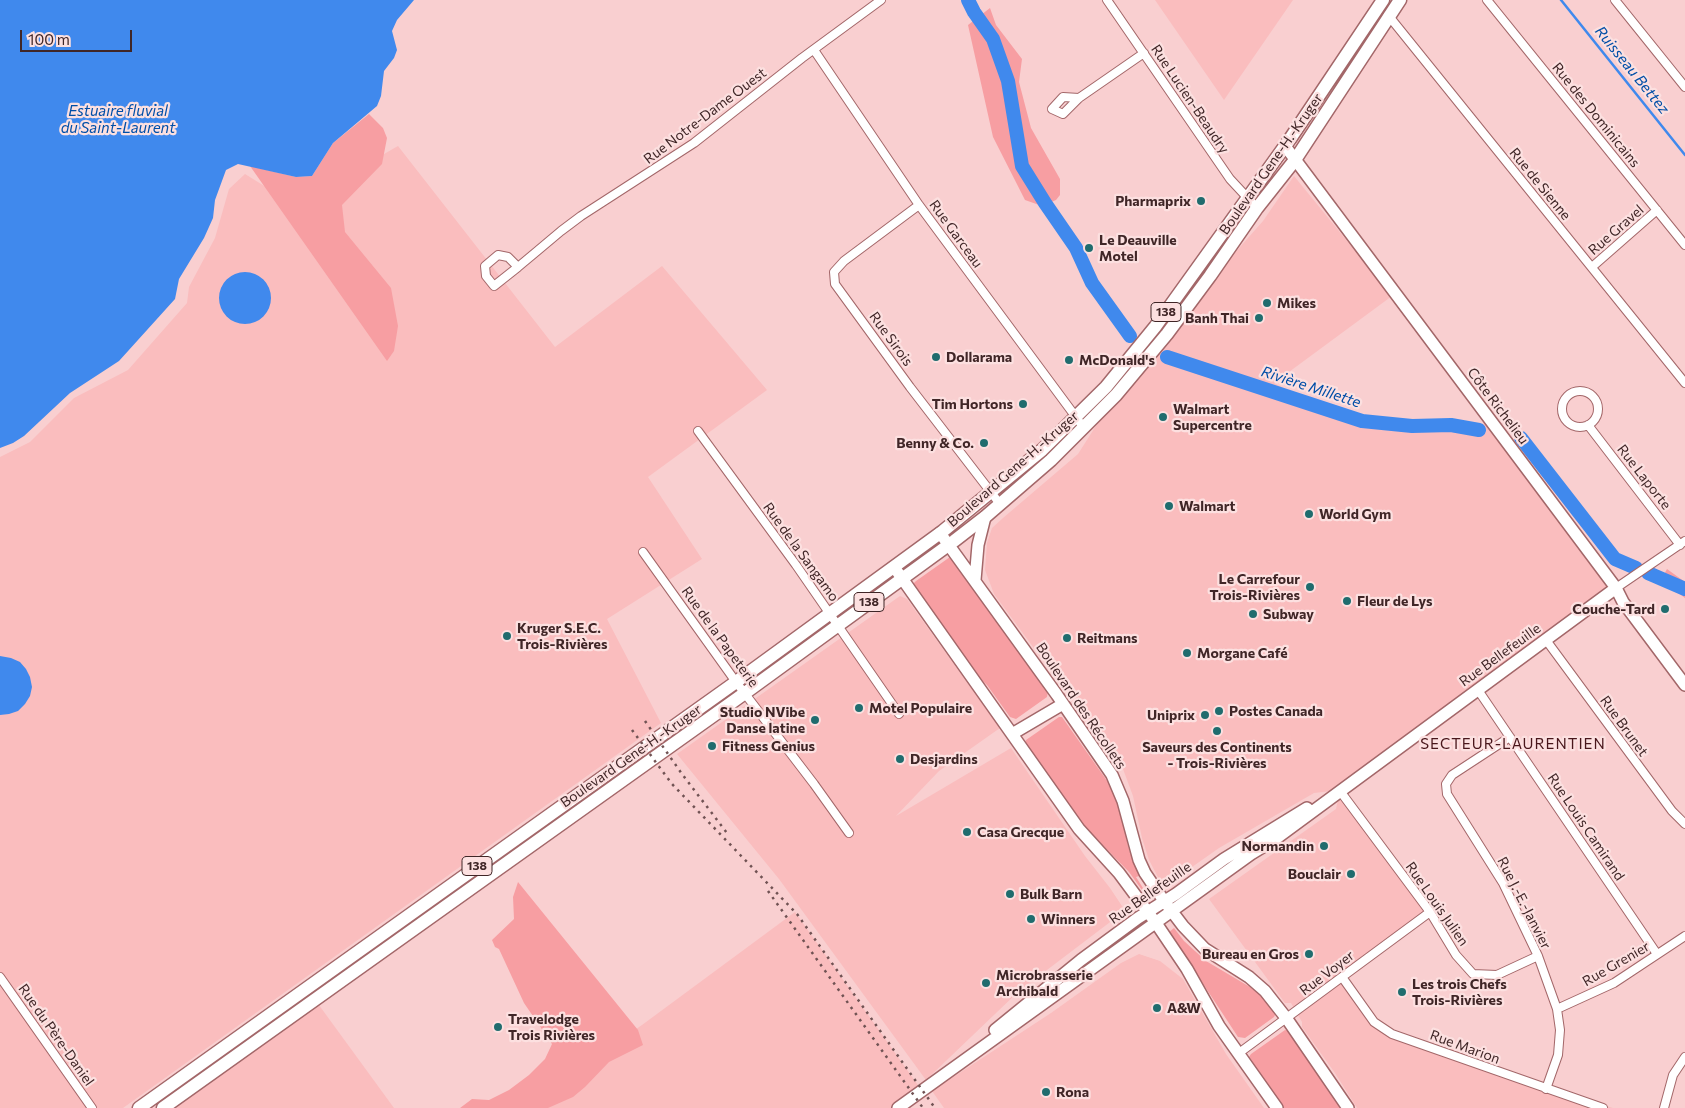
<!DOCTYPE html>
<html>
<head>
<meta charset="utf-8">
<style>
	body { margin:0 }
	#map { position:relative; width:1685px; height:1108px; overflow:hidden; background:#f9cfd0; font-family:Commissioner,sans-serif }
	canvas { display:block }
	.scale { position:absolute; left:20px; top:30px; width:112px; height:22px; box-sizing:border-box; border:2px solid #402627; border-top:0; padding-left:6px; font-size:15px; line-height:18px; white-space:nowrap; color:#402627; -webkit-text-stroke:4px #fce0e0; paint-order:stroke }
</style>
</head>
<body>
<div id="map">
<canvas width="1685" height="1108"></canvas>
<div class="scale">100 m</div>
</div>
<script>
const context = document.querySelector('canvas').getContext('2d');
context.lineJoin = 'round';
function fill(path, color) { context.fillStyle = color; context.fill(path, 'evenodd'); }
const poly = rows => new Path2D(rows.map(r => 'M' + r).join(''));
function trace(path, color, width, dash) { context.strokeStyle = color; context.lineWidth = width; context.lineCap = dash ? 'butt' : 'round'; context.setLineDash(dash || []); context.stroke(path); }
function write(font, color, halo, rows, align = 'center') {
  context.font = font + ' Commissioner,sans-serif'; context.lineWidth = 4.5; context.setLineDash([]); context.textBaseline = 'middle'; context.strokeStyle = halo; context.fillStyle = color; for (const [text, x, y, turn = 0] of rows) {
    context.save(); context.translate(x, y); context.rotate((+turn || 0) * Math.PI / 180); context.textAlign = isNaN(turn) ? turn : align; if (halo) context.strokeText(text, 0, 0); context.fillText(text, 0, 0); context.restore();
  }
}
const built = poly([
	[1155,0,1293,0,1224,100],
	[398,146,555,347,662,266,767,390,648,477,702,559,607,619,661,723,123,1108,0,1108,0,457,30,442,74,398,128,370,187,303,189,287,215,238,229,189,245,174,295,205],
	[1294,176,1392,296,1274,383,1334,415,1488,424,1612,589,1340,790,1314,793,1219,848,1175,879,1160,881,1149,860,1142,838,1133,796,1123,769,994,594,985,570,987,543,992,528,1003,518,1078,454,1115,396,1210,281,1263,221],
	[900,596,907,599,1000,728,939,771,896,816,1011,748,1085,856,1110,888,1124,909,1122,913,1018,992,926,1080,779,879,677,754],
	[1340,791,1430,912,1342,977,1374,1022,1397,1036,1546,1089,1613,1108,1357,1108,1335,1073,1302,1027,1302,1022,1291,1003,1285,1003,1209,899,1336,809],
	[795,912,920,1088,892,1108,519,1108,642,1025],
	[1139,954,1160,961,1183,979,1226,1054,1264,1108,944,1108,932,1091,1051,1013,1121,963],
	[316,1001,394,1108,164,1108]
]);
const green = poly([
	[990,8,996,25,1022,59,1019,82,1031,128,1060,179,1060,195,1056,200,1042,206,1025,200,993,137,968,25],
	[369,114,383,128,387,138,382,164,342,205,345,232,391,288,398,326,394,351,387,361,250,166,296,177,312,176,333,143],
	[950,557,953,559,1048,691,1047,697,1016,719,1010,717,987,685,975,674,914,586,914,583,916,581],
	[1667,569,1685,582,1685,598,1661,580],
	[1059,717,1062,717,1110,785,1122,816,1128,846,1133,861,1153,893,1151,894,1139,876,1136,877,1148,896,1147,897,1129,872,1086,828,1025,743,1026,740],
	[518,882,638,1030,643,1045,609,1062,585,1087,573,1097,548,1108,460,1108,472,1099,489,1100,509,1090,529,1075,545,1059,552,1044,524,1003,499,949,495,947,492,940,514,919,513,897],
	[1174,928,1184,941,1206,961,1250,987,1261,996,1276,1013,1274,1017,1245,1038,1238,1037,1169,932],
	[1285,1030,1289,1031,1343,1108,1283,1108,1249,1057,1251,1054]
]);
const water = poly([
	[0,0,414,0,397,20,392,31,397,50,394,58,384,71,381,96,377,106,333,143,312,176,296,177,238,164,226,170,215,200,213,218,204,238,179,279,175,299,119,361,70,393,24,436,13,443,0,448],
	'219 298a26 26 0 1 1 52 0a26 26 0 1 1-52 0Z',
	[0,656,11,658,20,662,26,669,30,677,32,687,30,696,25,704,18,711,9,714,0,715]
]);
const stream = poly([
	[1561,0,1685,155]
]);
const river = poly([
	[968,0,974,12,993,39,1008,81,1022,166,1045,203,1076,248,1092,283,1130,336],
	[1167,357,1362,421,1412,426,1451,425,1479,430],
	[1521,438,1615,559,1636,568],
	[1648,573,1685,589]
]);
const street = poly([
	[1107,0,1230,179,1257,208],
	[1487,0,1685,245],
	[1615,0,1685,87],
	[1388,15,1685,383],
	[814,50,919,205,1084,428],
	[1079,98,1063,97,1052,109,1063,114,1079,98,1144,53],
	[919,205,844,261,834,272,835,284,910,387,1000,504],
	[518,267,508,257,498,255,485,266,486,276,494,286,518,267,536,252,561,231,581,216,694,143,802,58,881,0],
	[1592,267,1657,210],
	'1562 409a18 18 0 1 1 36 0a18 18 0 1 1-36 0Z',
	[1588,425,1680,545],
	[698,431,796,565,899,714],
	[643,552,736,682,814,784,849,833],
	[1616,588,1685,541],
	[1546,640,1672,811,1685,824],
	[1478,690,1657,954],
	[1510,737,1452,775,1446,784,1447,794,1503,883,1538,956,1557,1009,1560,1030,1558,1055,1546,1089],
	[1340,791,1430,912,1456,955,1473,974,1497,975,1538,956],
	[0,977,92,1108],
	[1342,977,1374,1022,1392,1034,1603,1108],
	[1557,1009,1614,983,1685,936],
	[1239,1053,1430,912],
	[1664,1108,1673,1075,1685,1057]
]);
const secondary = poly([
	[1285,146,1616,588,1623,602,1685,685],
	[940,533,1057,695,1112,775,1123,801,1139,860,1145,873,1164,901,1183,926,1205,949,1249,977,1265,991,1287,1019,1348,1108],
	[894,567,1079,829,1119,873,1156,923,1187,969,1219,1026,1277,1108],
	[975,580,978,545,985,517],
	[1012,734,1063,704],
	[995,1030,1081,960,1138,918,1176,894,1224,859,1307,808],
	[898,1108,1251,854,1274,840,1616,588]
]);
const primary = poly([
	[139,1108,736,682,943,531,1042,450,1106,387,1155,327,1290,139,1383,0],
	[163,1108,745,693,954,541,985,517,1051,460,1116,395,1167,334,1210,276,1257,208,1295,160,1400,0]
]);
const rail = poly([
	[645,721,682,774,727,833],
	[632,730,672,784,797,914,935,1108],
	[768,891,923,1108]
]);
const markers = [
	[1201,201,5,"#206c6e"],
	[1089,248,5,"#206c6e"],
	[1267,303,5,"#206c6e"],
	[1259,318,5,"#206c6e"],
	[936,357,5,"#206c6e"],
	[1069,360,5,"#206c6e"],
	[1023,404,5,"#206c6e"],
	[1163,417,5,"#206c6e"],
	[984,443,5,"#206c6e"],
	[1169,506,5,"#206c6e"],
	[1309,514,5,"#206c6e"],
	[1310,587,5,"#206c6e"],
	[1347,601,5,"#206c6e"],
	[1665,609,5,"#206c6e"],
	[1253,614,5,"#206c6e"],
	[507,636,5,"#206c6e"],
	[1067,638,5,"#206c6e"],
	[1187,653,5,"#206c6e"],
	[859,708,5,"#206c6e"],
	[1219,711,5,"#206c6e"],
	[1205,715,5,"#206c6e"],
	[815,720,5,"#206c6e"],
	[1217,731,5,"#206c6e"],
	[712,746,5,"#206c6e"],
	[900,759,5,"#206c6e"],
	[967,832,5,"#206c6e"],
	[1324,846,5,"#206c6e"],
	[1351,874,5,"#206c6e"],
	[1010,894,5,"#206c6e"],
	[1031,919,5,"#206c6e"],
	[1309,954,5,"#206c6e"],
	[986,983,5,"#206c6e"],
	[1402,992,5,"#206c6e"],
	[1157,1008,5,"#206c6e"],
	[498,1027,5,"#206c6e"],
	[1046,1092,5,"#206c6e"]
];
const shields = [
	[1166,312,30],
	[869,602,30],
	[477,866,30]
];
const shieldNames = [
	["138",1166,312],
	["138",869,602],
	["138",477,866]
];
const streetNames = [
	["Rue Lucien-Beaudry",1190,99,56],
	["Rue des Dominicains",1596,115,51],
	["Rue Notre-Dame Ouest",705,116,-37],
	["Boulevard Gene-H.-Kruger",1271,164,-55],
	["Rue de Sienne",1540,184,51],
	["Rue Gravel",1616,230,-41],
	["Rue Garceau",956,234,54],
	["Rue Sirois",891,339,54],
	["Côte Richelieu",1498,406,53],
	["Boulevard Gene-H.-Kruger",1013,469,-41],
	["Rue Laporte",1644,477,52],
	["Rue de la Sangamo",801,552,54],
	["Rue de la Papeterie",720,637,54],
	["Rue Bellefeuille",1500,655,-36],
	["Boulevard des Récollets",1081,706,56],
	["Rue Brunet",1624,726,54],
	["Boulevard Gene-H.-Kruger",631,756,-35],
	["Rue Louis Camirand",1586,827,56],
	["Rue Bellefeuille",1150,893,-35],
	["Rue J.-E.-Janvier",1524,903,63],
	["Rue Louis Julien",1437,904,55],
	["Rue Grenier",1616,964,-30],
	["Rue Voyer",1327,973,-37],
	["Rue du Père-Daniel",56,1035,55],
	["Rue Marion",1465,1047,20]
];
const poiNames = [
	["Pharmaprix",1191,201,"right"],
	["Le Deauville",1099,240],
	["Motel",1099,256],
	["Mikes",1277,303],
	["Banh Thai",1249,318,"right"],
	["Dollarama",946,357],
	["McDonald's",1079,360],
	["Tim Hortons",1013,404,"right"],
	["Walmart",1173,409],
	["Supercentre",1173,425],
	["Benny & Co.",974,443,"right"],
	["Walmart",1179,506],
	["World Gym",1319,514],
	["Le Carrefour",1300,579,"right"],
	["Trois-Rivières",1300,595,"right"],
	["Fleur de Lys",1357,601],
	["Couche-Tard",1655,609,"right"],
	["Subway",1263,614],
	["Kruger S.E.C.",517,628],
	["Trois-Rivières",517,644],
	["Reitmans",1077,638],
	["Morgane Café",1197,653],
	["Motel Populaire",869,708],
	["Postes Canada",1229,711],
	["Studio NVibe",805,712,"right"],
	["Danse latine",805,728,"right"],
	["Uniprix",1195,715,"right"],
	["Fitness Genius",722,746],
	["Saveurs des Continents",1217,747,"center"],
	["- Trois-Rivières",1217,763,"center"],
	["Desjardins",910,759],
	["Casa Grecque",977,832],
	["Normandin",1314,846,"right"],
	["Bouclair",1341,874,"right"],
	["Bulk Barn",1020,894],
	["Winners",1041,919],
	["Bureau en Gros",1299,954,"right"],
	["Microbrasserie",996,975],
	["Archibald",996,991],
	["Les trois Chefs",1412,984],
	["Trois-Rivières",1412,1000],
	["A&W",1167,1008],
	["Travelodge",508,1019],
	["Trois Rivières",508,1035],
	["Rona",1056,1092]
];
const waterNames = [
	["Ruisseau Bettez",1632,70,51],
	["Estuaire fluvial",118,111],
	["du Saint-Laurent",118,128],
	["Rivière Millette",1311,387,18]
];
const neighbourhoodNames = [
	["SECTEUR-LAURENTIEN",1513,744]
];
fill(built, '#fabdbe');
fill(green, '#f79ea2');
fill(water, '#4089ed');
trace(stream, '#4089ed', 2.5);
trace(river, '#4089ed', 14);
trace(street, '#a36769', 10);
trace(secondary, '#a36769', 14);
trace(primary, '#a36769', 15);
trace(street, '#fff', 8);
trace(secondary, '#fff', 11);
trace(primary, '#fff', 12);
trace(rail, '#705253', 2.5, [2.5, 5]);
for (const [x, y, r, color] of markers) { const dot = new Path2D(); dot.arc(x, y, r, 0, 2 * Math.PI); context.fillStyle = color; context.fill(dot); trace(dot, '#fce0e0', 2); }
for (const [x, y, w] of shields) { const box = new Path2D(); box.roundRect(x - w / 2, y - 9.5, w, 19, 4); context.fillStyle = '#fce0e0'; context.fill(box); trace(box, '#402627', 1); }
write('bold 12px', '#402627', null, shieldNames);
write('14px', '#402627', '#fce0e0', streetNames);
write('bold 14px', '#402627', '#fce0e0', poiNames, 'left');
write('italic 15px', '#004ea7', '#fce0e0', waterNames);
context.letterSpacing = '1px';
write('15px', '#49161b', '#fce0e0', neighbourhoodNames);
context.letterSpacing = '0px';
</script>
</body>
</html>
